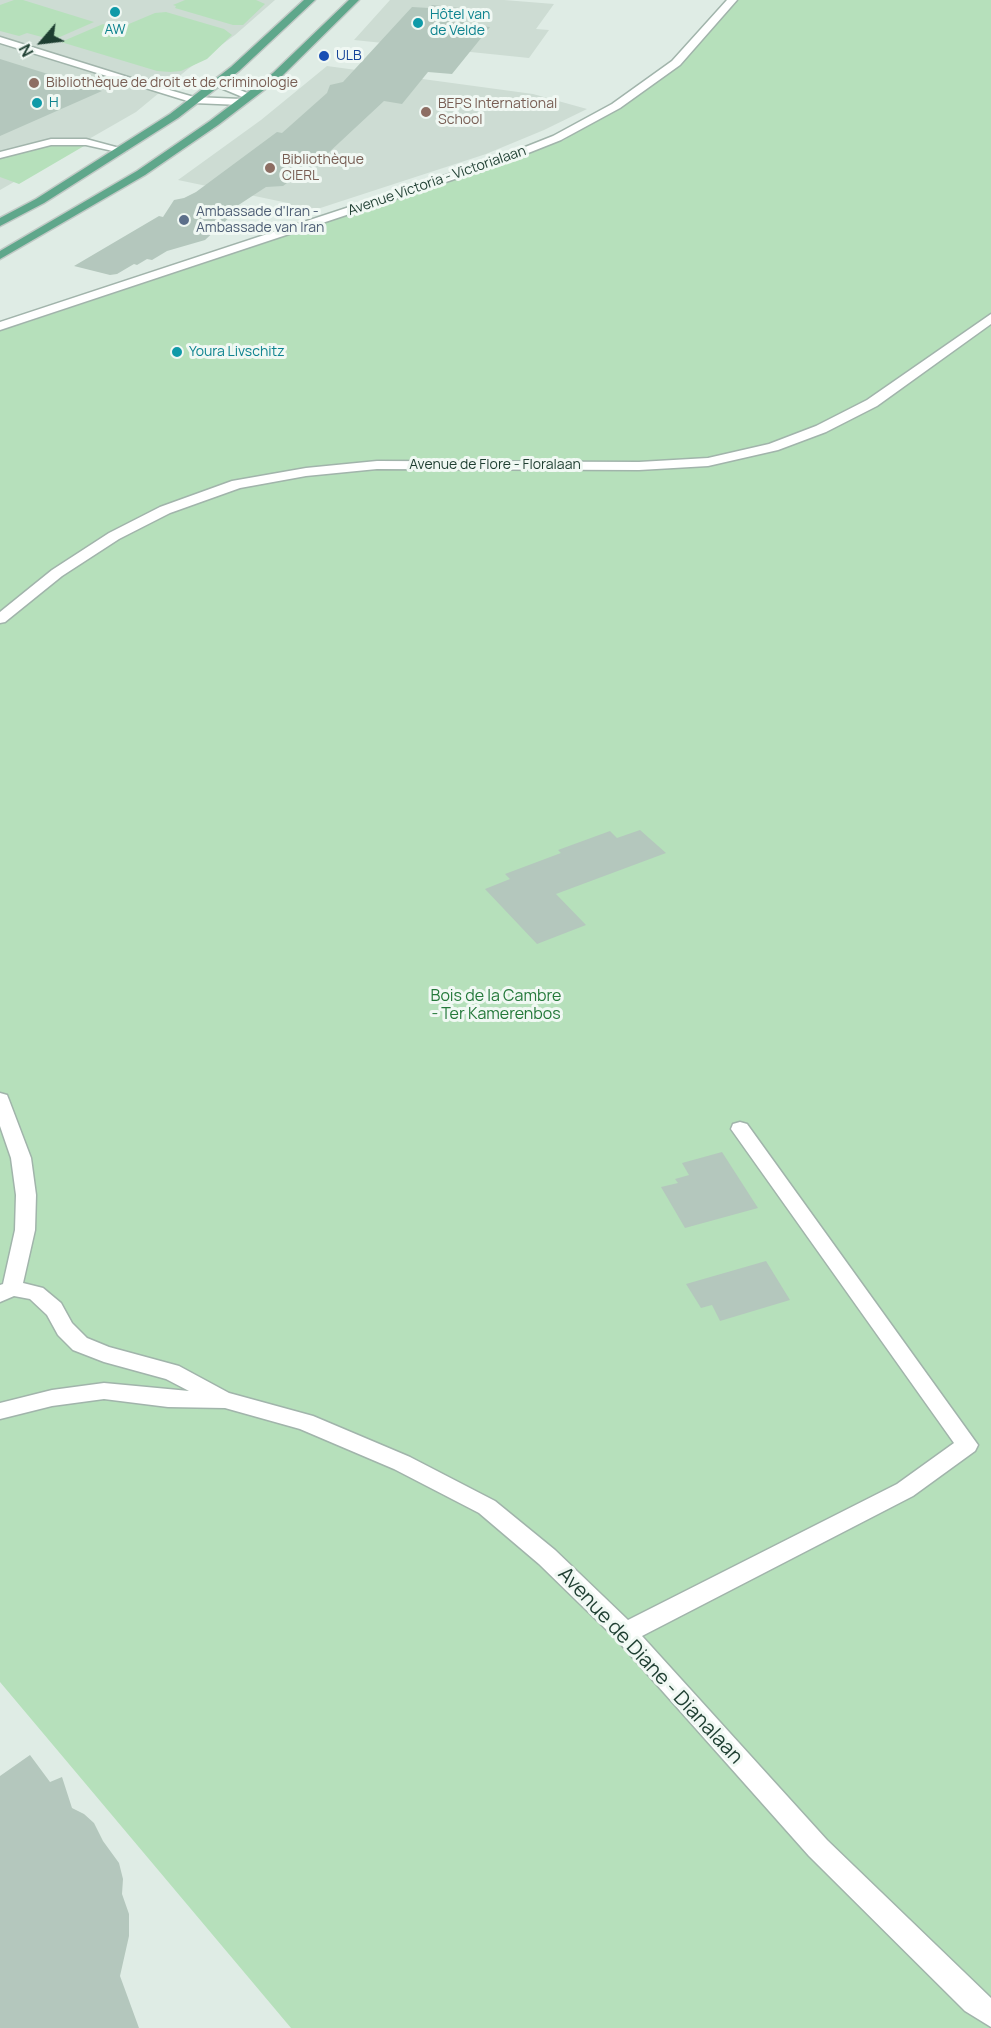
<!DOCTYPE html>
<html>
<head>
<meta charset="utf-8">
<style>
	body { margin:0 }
	#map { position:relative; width:991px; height:2028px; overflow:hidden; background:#dfece5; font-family:Manrope,sans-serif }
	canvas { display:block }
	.north { position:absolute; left:12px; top:12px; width:60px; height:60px; -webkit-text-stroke:4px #f0f8f3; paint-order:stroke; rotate:242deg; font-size:16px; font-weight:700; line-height:24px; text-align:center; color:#1e3e31 }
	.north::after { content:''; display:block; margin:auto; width:21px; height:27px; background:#1e3e31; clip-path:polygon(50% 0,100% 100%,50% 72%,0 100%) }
</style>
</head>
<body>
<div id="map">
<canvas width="991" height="2028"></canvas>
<div class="north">N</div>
</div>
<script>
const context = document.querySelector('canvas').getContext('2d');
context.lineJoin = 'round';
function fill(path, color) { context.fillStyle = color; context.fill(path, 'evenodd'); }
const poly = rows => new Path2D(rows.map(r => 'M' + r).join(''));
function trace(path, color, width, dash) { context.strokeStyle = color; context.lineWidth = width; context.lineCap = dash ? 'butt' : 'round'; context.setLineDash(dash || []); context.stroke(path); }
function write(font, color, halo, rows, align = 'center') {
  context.font = font + ' Manrope,sans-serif'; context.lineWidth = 6; context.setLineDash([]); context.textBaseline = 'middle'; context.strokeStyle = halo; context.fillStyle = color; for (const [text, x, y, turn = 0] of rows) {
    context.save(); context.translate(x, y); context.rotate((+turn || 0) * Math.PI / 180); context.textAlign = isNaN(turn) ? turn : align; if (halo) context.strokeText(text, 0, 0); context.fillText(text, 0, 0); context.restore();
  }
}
const built = poly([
	[0,0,275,0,235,35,188,69,136,112,0,190],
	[390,0,504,0,554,4,536,29,549,30,529,58,354,40],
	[327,66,533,94,587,109,544,130,486,154,305,213,288,203,178,180,261,120]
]);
const green = poly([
	[14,0,23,0,94,22,53,40,27,33,19,36,0,31,0,5],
	[185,0,256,0,265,4,243,25,233,25,175,8,176,6,173,5],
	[736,0,991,0,991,2028,291,2028,0,1682,0,329,22,324,505,163,564,140,621,104,682,61],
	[166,12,224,29,232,35,207,59,181,71,170,72,157,71,61,42,103,24,117,29,155,13],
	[74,143,84,146,19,184,0,177,0,158,7,155,43,147]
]);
const building = poly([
	[432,5,468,9,465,12,473,13,463,24,490,27,452,74,428,72,402,104,384,101,311,169,308,167,283,186,266,187,237,206,233,214,205,240,167,251,152,260,147,259,137,265,134,264,117,274,110,275,74,266,159,216,163,217,174,200,184,198,196,192,277,132,282,133,327,93,330,85,343,82,412,7,429,8],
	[0,59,102,91,0,136],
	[640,830,666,853,556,894,586,925,537,944,485,889,510,879,505,874,561,853,558,850,610,831,617,838],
	[722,1152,758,1208,685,1228,661,1187,678,1183,675,1179,689,1175,682,1163],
	[766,1261,790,1300,720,1321,712,1305,701,1308,686,1284],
	[30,1755,50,1782,62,1777,72,1808,84,1814,94,1823,103,1841,119,1863,123,1879,122,1894,129,1914,129,1936,120,1976,139,2028,0,2028,0,1776]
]);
const minor = poly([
	[727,0,737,0,680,65,620,108,561,140,503,163,0,330,0,322,495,159,553,136,612,104,672,61,727,0],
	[0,37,147,83,147,80,151,79,217,80,254,96,245,98,216,86,152,85,194,97,241,99,246,102,241,105,194,103,0,43,0,37],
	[51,139,86,139,127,150,122,153,86,145,51,145,0,158,0,152,51,139],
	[991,314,991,324,877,406,826,432,778,450,708,466,639,470,377,469,306,476,240,488,170,513,119,539,62,576,5,622,0,623,0,612,52,570,109,533,160,507,232,481,306,468,377,461,639,462,708,458,769,444,816,426,867,400,991,314],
	[0,1093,7,1095,9,1100,31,1158,36,1195,35,1230,23,1283,43,1288,61,1303,72,1323,87,1338,109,1347,179,1366,229,1393,313,1416,410,1457,495,1501,555,1550,628,1620,897,1484,954,1443,731,1129,733,1124,740,1122,747,1124,978,1445,975,1451,913,1496,642,1636,827,1840,991,1998,991,2027,965,2011,809,1856,617,1640,539,1564,479,1513,394,1469,300,1429,225,1408,168,1407,104,1399,52,1406,0,1419,0,1403,52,1390,104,1383,189,1391,166,1379,104,1362,73,1350,58,1335,47,1315,30,1299,14,1296,0,1302,0,1285,3,1284,15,1230,16,1195,11,1158,0,1126,0,1093]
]);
const major = poly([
	[304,0,315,0,239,71,178,118,44,203,0,226,0,218,36,199,170,114,231,67,304,0],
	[349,0,359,0,281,77,218,125,145,175,0,259,0,251,137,171,210,121,273,73,349,0]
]);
const markers = [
	[115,12,6,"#0f9aa8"],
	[418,23,6,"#0f9aa8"],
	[324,56,6,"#1a4fb4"],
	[34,83,6,"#8d6e63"],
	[37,103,6,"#0f9aa8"],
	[426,112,6,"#8d6e63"],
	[270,168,6,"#8d6e63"],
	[184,220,6,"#5c6f8a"],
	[177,352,6,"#0f9aa8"]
];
const farCulturenames = [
	["Hôtel van",430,15],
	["de Velde",430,31],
	["AW",115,30,"center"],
	["H",49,103],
	["Youra Livschitz",189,352]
];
const farTransitnames = [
	["ULB",336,56]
];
const farEducationnames = [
	["Bibliothèque de droit et de criminologie",46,83],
	["BEPS International",438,104],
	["School",438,120],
	["Bibliothèque",282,160],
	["CIERL",282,176]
];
const farStreetnames = [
	["Avenue Victoria - Victorialaan",437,181,-19],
	["Avenue de Flore - Floralaan",495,465]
];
const farServicenames = [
	["Ambassade d'Iran -",196,212],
	["Ambassade van Iran",196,228]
];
const parkNames = [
	["Bois de la Cambre",496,997],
	["- Ter Kamerenbos",496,1015]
];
const nearStreetnames = [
	["Avenue de Diane - Dianalaan",650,1666,47]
];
fill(built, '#cddcd3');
fill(green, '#b6e0bb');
fill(building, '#b4c7bd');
trace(minor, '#a1b4ab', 3);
trace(major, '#c0c9c5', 3);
fill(minor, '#fff');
fill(major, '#5fa78b');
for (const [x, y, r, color] of markers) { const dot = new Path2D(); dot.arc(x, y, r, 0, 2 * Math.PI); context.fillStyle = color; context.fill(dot); trace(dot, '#f0f8f3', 2); }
write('14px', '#0d838f', '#f0f8f3', farCulturenames, 'left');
write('14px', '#164399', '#f0f8f3', farTransitnames, 'left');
write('14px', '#785e54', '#f0f8f3', farEducationnames, 'left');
write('14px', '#1e3e31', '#f0f8f3', farStreetnames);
write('14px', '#4e5e75', '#f0f8f3', farServicenames, 'left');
write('16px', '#24793a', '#f0f8f3', parkNames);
write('20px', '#1e3e31', '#f0f8f3', nearStreetnames);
</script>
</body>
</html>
